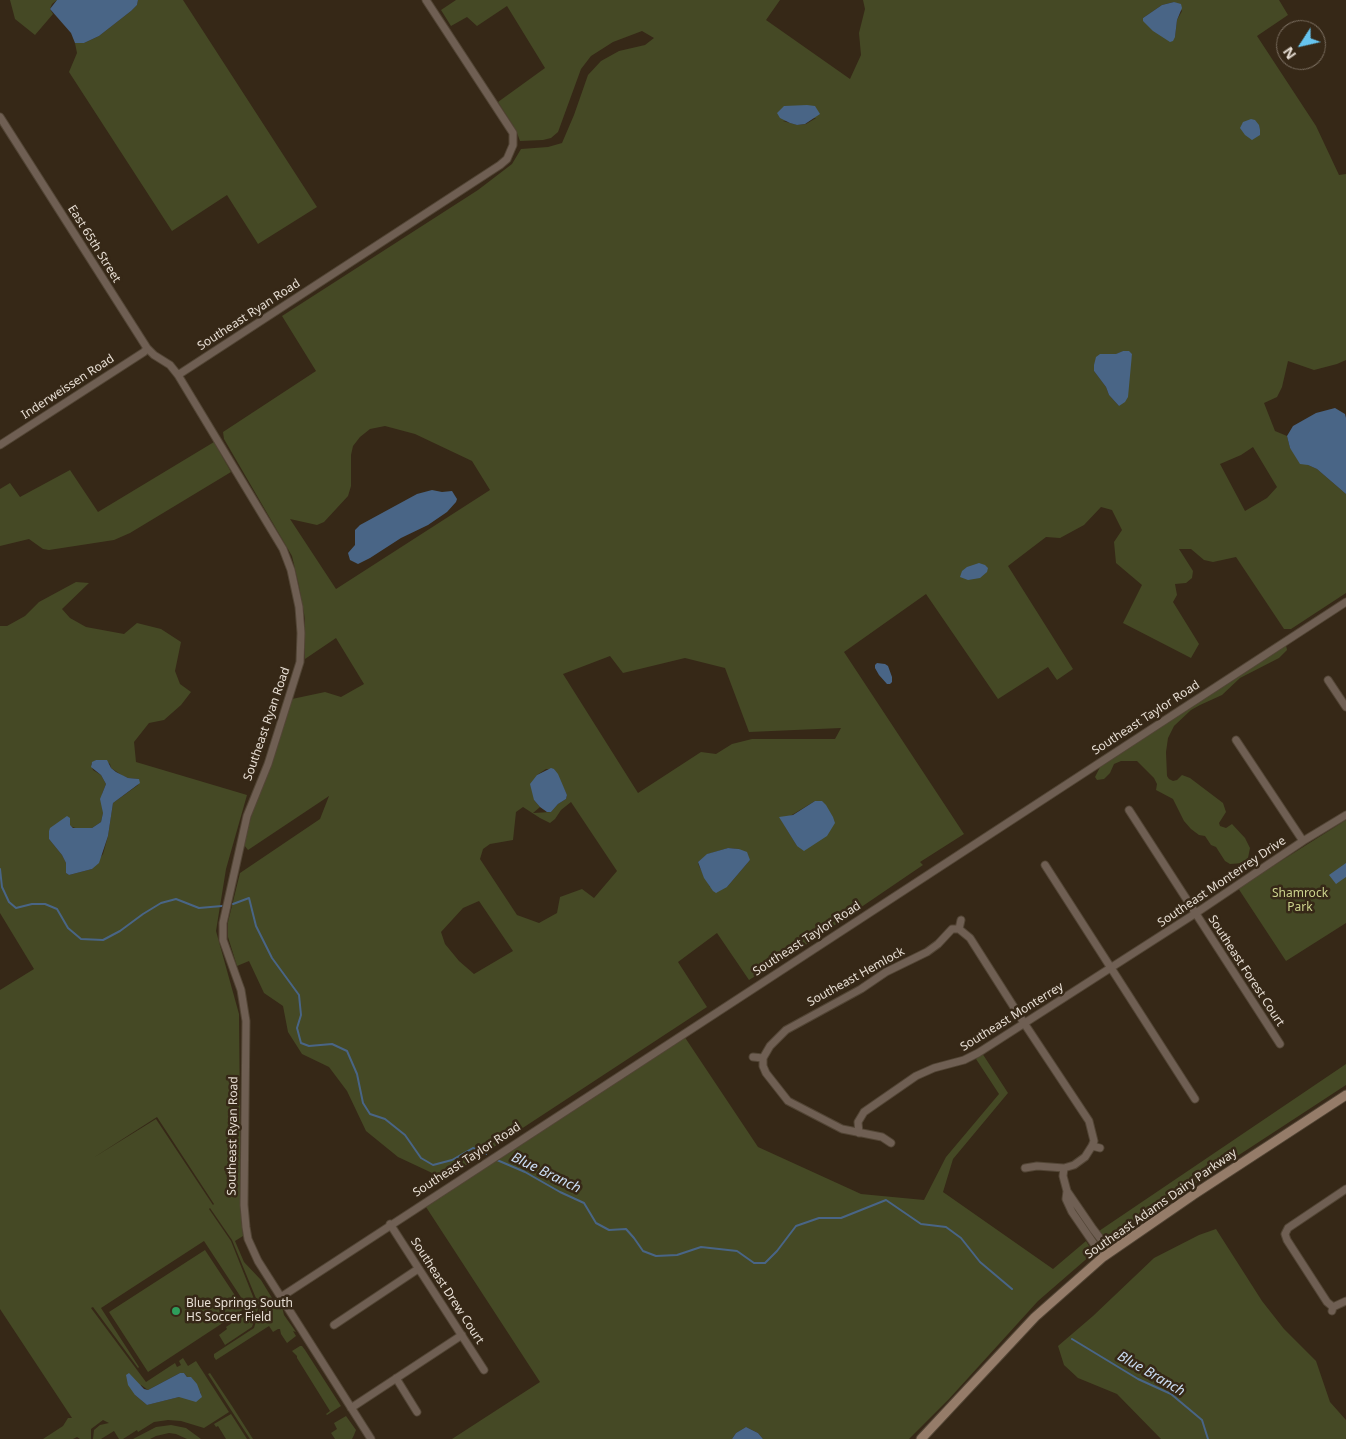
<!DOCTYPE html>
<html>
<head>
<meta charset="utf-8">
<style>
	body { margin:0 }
	#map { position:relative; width:1346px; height:1439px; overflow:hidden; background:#362817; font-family:"Noto Sans",sans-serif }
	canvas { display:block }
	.north { position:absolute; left:1276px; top:20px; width:50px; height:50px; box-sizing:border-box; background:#362817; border:1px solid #7d7163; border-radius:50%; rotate:235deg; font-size:14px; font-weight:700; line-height:20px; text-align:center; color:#e8dfd5 }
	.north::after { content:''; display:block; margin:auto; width:18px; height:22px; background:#66c4ef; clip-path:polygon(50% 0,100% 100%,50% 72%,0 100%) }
</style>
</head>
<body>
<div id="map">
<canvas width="1346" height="1439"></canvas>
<div class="north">N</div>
</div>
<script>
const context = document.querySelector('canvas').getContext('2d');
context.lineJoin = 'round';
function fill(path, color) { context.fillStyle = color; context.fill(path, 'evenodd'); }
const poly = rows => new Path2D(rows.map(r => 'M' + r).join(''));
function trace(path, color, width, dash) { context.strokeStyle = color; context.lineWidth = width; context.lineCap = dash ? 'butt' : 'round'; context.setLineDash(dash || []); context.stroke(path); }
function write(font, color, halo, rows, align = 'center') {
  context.font = font + ' "Noto Sans",sans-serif'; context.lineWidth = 5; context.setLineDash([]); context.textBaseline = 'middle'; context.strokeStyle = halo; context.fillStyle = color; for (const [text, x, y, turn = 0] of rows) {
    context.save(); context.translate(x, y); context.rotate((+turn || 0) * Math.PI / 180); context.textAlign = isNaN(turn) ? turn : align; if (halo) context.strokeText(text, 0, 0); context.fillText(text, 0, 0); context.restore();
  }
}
const green = poly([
	[10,0,57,0,52,4,50,9,53,14,35,35,15,19],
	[138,0,183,0,317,207,258,244,227,195,172,231,69,72,77,53,75,43,84,43,99,36,131,11,137,5],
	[456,0,780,0,766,20,850,79,861,55,859,33,865,9,863,0,1279,0,1288,15,1257,36,1316,126,1339,175,1346,174,1346,360,1337,364,1314,370,1288,361,1282,387,1277,397,1264,403,1275,431,1287,436,1290,448,1308,465,1317,469,1346,494,1346,593,1291,629,1284,629,1236,557,1213,562,1204,560,1191,549,1179,549,1193,571,1192,578,1186,583,1175,584,1177,595,1173,602,1199,644,1191,658,1123,623,1142,585,1116,563,1114,542,1122,530,1112,510,1101,507,1084,525,1060,538,1046,537,1008,566,1073,669,1057,680,1048,667,998,699,926,594,844,652,964,834,920,862,923,865,807,944,749,980,717,933,678,962,707,1007,445,1179,398,1157,366,1131,347,1091,329,1067,302,1054,288,1032,283,1006,264,993,249,961,237,966,228,937,228,922,240,873,320,819,329,796,248,850,244,845,253,809,292,699,325,692,341,697,364,684,336,638,305,659,305,619,299,586,292,556,224,439,223,432,316,371,282,316,478,190,512,164,521,149,548,147,562,143,574,115,588,75,601,61,619,51,645,45,654,38,642,31,613,42,591,56,581,69,558,132,551,138,543,140,520,141,516,130,498,102,545,68,507,6,477,26,467,17,451,26,441,10],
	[1174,2,1182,11,1177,20,1175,37,1143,18,1162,5],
	[816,118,806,124,797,125,783,121],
	[1123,351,1132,354,1119,406,1109,395,1106,387,1094,371,1110,354,1117,354],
	[385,426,415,434,472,461,490,490,336,589,290,519,317,525,324,522,348,496,351,486,351,455,353,446,360,437,370,429],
	[1253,447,1277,487,1267,498,1245,511,1220,464,1241,455],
	[610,656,623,673,685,658,725,668,749,732,841,728,835,739,752,739,732,744,716,754,701,752,638,793,563,674],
	[546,769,554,769,567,795,566,799,558,804,551,812,533,813,540,807,534,800,537,775],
	[815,801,797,846,782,821],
	[571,802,617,871,594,898,582,889,560,897,557,913,539,923,517,915,480,859,483,849,490,844,513,840,516,812,523,807,540,818,550,823,555,819,561,810],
	[728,848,739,849,750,860,727,887,710,887,699,866,698,862,708,854],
	[479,901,513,951,474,974,459,961,445,944,441,932,463,908],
	[214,442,231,472,130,533,114,540,49,550,43,549,29,539,0,546,0,489,10,483,20,497,70,470,98,512],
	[76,582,89,583,62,609,70,618,86,627,124,634,137,623,161,629,181,642,175,671,180,684,191,692,181,705,164,720,149,723,134,742,136,762,247,795,226,869,216,931,239,1014,241,1216,243,1236,235,1241,244,1262,261,1280,275,1303,282,1307,284,1315,296,1332,293,1331,296,1336,287,1343,281,1334,280,1329,278,1329,273,1332,269,1326,216,1360,214,1357,214,1354,254,1328,260,1308,232,1240,210,1208,209,1209,231,1241,258,1309,252,1327,225,1345,219,1335,227,1329,226,1327,250,1311,204,1241,101,1308,139,1367,138,1368,93,1307,91,1308,146,1382,175,1363,177,1367,181,1365,179,1361,183,1358,188,1366,196,1361,229,1412,204,1428,181,1421,168,1420,154,1422,138,1432,137,1430,123,1439,119,1439,114,1431,101,1439,93,1439,94,1430,100,1425,109,1423,103,1420,91,1429,91,1439,80,1439,77,1437,73,1439,43,1439,63,1426,68,1418,72,1418,0,1309,0,990,34,969,0,913,0,626,7,626,25,616,39,602],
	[96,760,104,760,110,764,111,768,123,776,128,778,139,779,138,785,113,803,108,836,103,854,92,869,69,875,66,873,66,863,62,855,49,839,49,831,70,818,70,826,78,829,92,828,101,822,103,813,102,794,106,784,101,775,93,770,91,764],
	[157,1117,214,1204,213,1205,156,1119,93,1158],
	[180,1373,184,1373,201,1393,200,1396,179,1397,147,1405,135,1395,141,1385,148,1390],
	[1286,645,1287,650,1279,658,1240,678,1222,695,1200,705,1191,710,1174,726,1168,738,1166,752,1167,776,1169,779,1173,781,1177,780,1182,775,1190,778,1223,803,1226,812,1219,823,1220,826,1226,828,1232,824,1245,838,1250,848,1248,858,1244,863,1230,864,1225,861,1216,847,1211,845,1205,836,1199,835,1191,829,1184,821,1173,799,1156,790,1157,784,1154,778,1137,761,1121,761,1114,764,1110,773,1104,779,1097,780,1095,777,1101,765,1115,755,1130,747,1164,724],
	[1346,820,1346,923,1286,961,1238,888],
	[684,1036,758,1147,861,1194,924,1200,946,1157,999,1094,976,1059,982,1053,1008,1093,953,1159,943,1192,1053,1269,1086,1241,1092,1251,1091,1255,1038,1301,949,1399,909,1439,763,1439,758,1433,746,1427,736,1433,732,1439,452,1439,540,1382,426,1207],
	[1346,1064,1346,1085,1112,1238,1106,1238,1099,1231],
	[1216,1229,1262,1301,1284,1329,1316,1361,1330,1402,1346,1420,1346,1439,1161,1439,1117,1394,1078,1378,1064,1365,1058,1346,1093,1316,1154,1258,1199,1235],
	[205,1250,244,1309,148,1372,109,1312],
	[300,1346,302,1346,305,1350,341,1406,327,1415,326,1414,330,1411,297,1358,297,1356,292,1351],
	[210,1373,232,1406,253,1439,250,1439,231,1410,208,1374],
	[231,1414,247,1439,226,1439,218,1426,216,1427,214,1424],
	[346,1416,356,1430,354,1435,352,1439,335,1439,331,1433,337,1429,334,1423],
	[171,1425,186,1428,201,1439,187,1439,176,1434,169,1433,156,1436,150,1439,133,1439,156,1427]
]);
const water = poly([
	[57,0,138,0,137,5,131,11,99,36,84,43,75,43,71,33,50,9],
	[1174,2,1181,4,1182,8,1177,20,1175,37,1173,41,1170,42,1153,31,1143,21,1143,18,1162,5],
	[807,105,815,106,820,114,805,124,797,125,790,123,780,118,777,113,784,106],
	[1251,119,1255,120,1259,125,1260,130,1260,135,1252,140,1245,135,1240,128,1243,122],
	[1123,351,1129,351,1132,354,1128,397,1125,402,1119,406,1109,395,1106,387,1094,371,1094,365,1096,357,1100,354,1116,354],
	[1335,408,1345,414,1346,418,1346,494,1317,469,1308,465,1300,464,1290,448,1287,436,1293,426,1316,413],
	[432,490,442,492,452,491,457,499,456,502,447,512,428,525,401,538,370,558,358,564,350,560,348,553,355,545,355,530,360,525,417,494],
	[979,563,985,565,988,568,987,572,980,578,968,580,960,577,962,571,967,567],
	[877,663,885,664,888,666,892,677,892,682,890,684,887,684,879,675,875,668,875,665],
	[96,760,107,760,111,768,116,772,128,778,139,779,140,783,113,803,108,836,99,863,92,869,69,875,66,873,66,863,62,855,49,839,49,831,50,828,67,816,70,818,70,825,73,828,92,828,101,822,103,813,100,799,106,784,101,775,91,767,92,762],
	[551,768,554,769,558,774,567,795,566,799,558,804,551,812,547,812,540,807,534,800,530,784,537,775],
	[815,801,822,801,826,805,833,817,835,823,827,836,804,851,797,846,779,817,793,815],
	[728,848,739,849,747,852,750,860,727,887,716,893,713,891,704,878,698,862,707,854],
	[1346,863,1346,877,1336,884,1329,875],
	[129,1373,144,1389,148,1390,180,1373,184,1373,187,1377,191,1377,197,1384,202,1397,196,1402,179,1397,147,1405,135,1395,128,1385,126,1375],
	[746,1427,758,1433,763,1439,732,1439,736,1433]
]);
const stream = poly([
	[0,869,2,887,9,902,16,908,32,904,45,904,57,909,68,928,81,939,103,940,120,931,143,914,161,903,176,899,199,908,222,906],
	[233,904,249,898,256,926,272,958,299,995,301,1015,297,1028,301,1043,309,1046,332,1044,347,1051,357,1074,363,1103,370,1114,385,1119,405,1135,421,1158,433,1165,452,1160,473,1148,486,1154],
	[497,1160,525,1172,560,1192,584,1203,596,1223,609,1230,626,1229,634,1238,643,1251,656,1256,677,1255,701,1247,737,1251,754,1263,765,1263,777,1251,796,1226,819,1218,841,1218,886,1200,921,1224,946,1227,961,1238,980,1262,1012,1289],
	[1072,1339,1138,1379,1171,1394,1202,1420,1208,1439]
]);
const street = poly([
	[0,117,147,348,154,355,170,365,178,375,283,549,291,570,299,607,301,633,300,662,268,764,247,816,223,923,223,940,241,990,246,1021,244,1205,246,1227,248,1239,258,1261,371,1439],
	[178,375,500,165,507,159,513,145,513,133,426,0],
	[0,445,144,352,147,348],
	[1328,680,1346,707],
	[1236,740,1303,841],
	[1129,810,1280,1044],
	[1045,865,1195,1099],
	[959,929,970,938,1024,1023,1089,1121,1094,1141,1092,1146,1085,1157,1074,1165,1064,1168,1037,1166,1025,1168],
	[959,929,961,920],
	[753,1057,763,1058],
	[763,1058,770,1046,786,1030,861,989,886,972,927,952,938,944,952,929,959,929],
	[763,1058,763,1066,766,1073,788,1101,842,1129,882,1137,891,1143],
	[859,1133,858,1122,864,1112,916,1076,934,1068,964,1060,978,1053,1196,913,1303,841,1346,815],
	[1092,1146,1100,1148],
	[1064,1168,1063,1176,1067,1191,1066,1199,1072,1212,1103,1257],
	[1067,1191,1093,1229,1110,1251],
	[390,1224,484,1370],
	[281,1297,1346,602],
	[1333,1307,1346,1301],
	[1332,1311,1333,1307,1327,1302,1287,1240,1285,1234,1288,1228,1346,1189],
	[334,1325,418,1269],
	[396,1378,417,1412],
	[351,1408,462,1335]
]);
const secondary = poly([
	[921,1439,1035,1317,1103,1257,1193,1195,1346,1095]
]);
const markers = [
	[176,1311,5,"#2e9e5b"]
];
const streetNames = [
	["East 65th Street",94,244,58],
	["Southeast Ryan Road",249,315,-33],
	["Inderweissen Road",68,387,-33],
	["Southeast Taylor Road",1146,718,-33],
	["Southeast Ryan Road",267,724,-71],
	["Southeast Monterrey Drive",1222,882,-34],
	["Southeast Taylor Road",807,939,-33],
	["Southeast Forest Court",1246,971,57],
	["Southeast Hemlock",856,977,-29],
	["Southeast Monterrey",1012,1017,-32],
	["Southeast Ryan Road",233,1136,-89],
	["Southeast Taylor Road",467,1160,-33],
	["Southeast Adams Dairy Parkway",1161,1204,-35],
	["Southeast Drew Court",447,1291,57]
];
const parkNames = [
	["Shamrock",1300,894],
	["Park",1300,908]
];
const poiNames = [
	["Blue Springs South",186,1304],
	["HS Soccer Field",186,1318]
];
const waterNames = [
	["Blue Branch",546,1173,26],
	["Blue Branch",1151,1374,30]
];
fill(green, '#454925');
fill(water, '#496586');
trace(stream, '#496586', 2);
trace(street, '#524535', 9);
trace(secondary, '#524535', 11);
trace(street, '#6f5f53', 7);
trace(secondary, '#957c69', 9);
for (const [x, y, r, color] of markers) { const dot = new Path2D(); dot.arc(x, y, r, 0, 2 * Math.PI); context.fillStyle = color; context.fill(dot); trace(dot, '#362817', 2); }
write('12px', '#e8dfd5', '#362817', streetNames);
write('12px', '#ccd38d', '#362817', parkNames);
write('12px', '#e8dfd5', '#362817', poiNames, 'left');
write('italic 14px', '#cbddf4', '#362817', waterNames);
</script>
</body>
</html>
